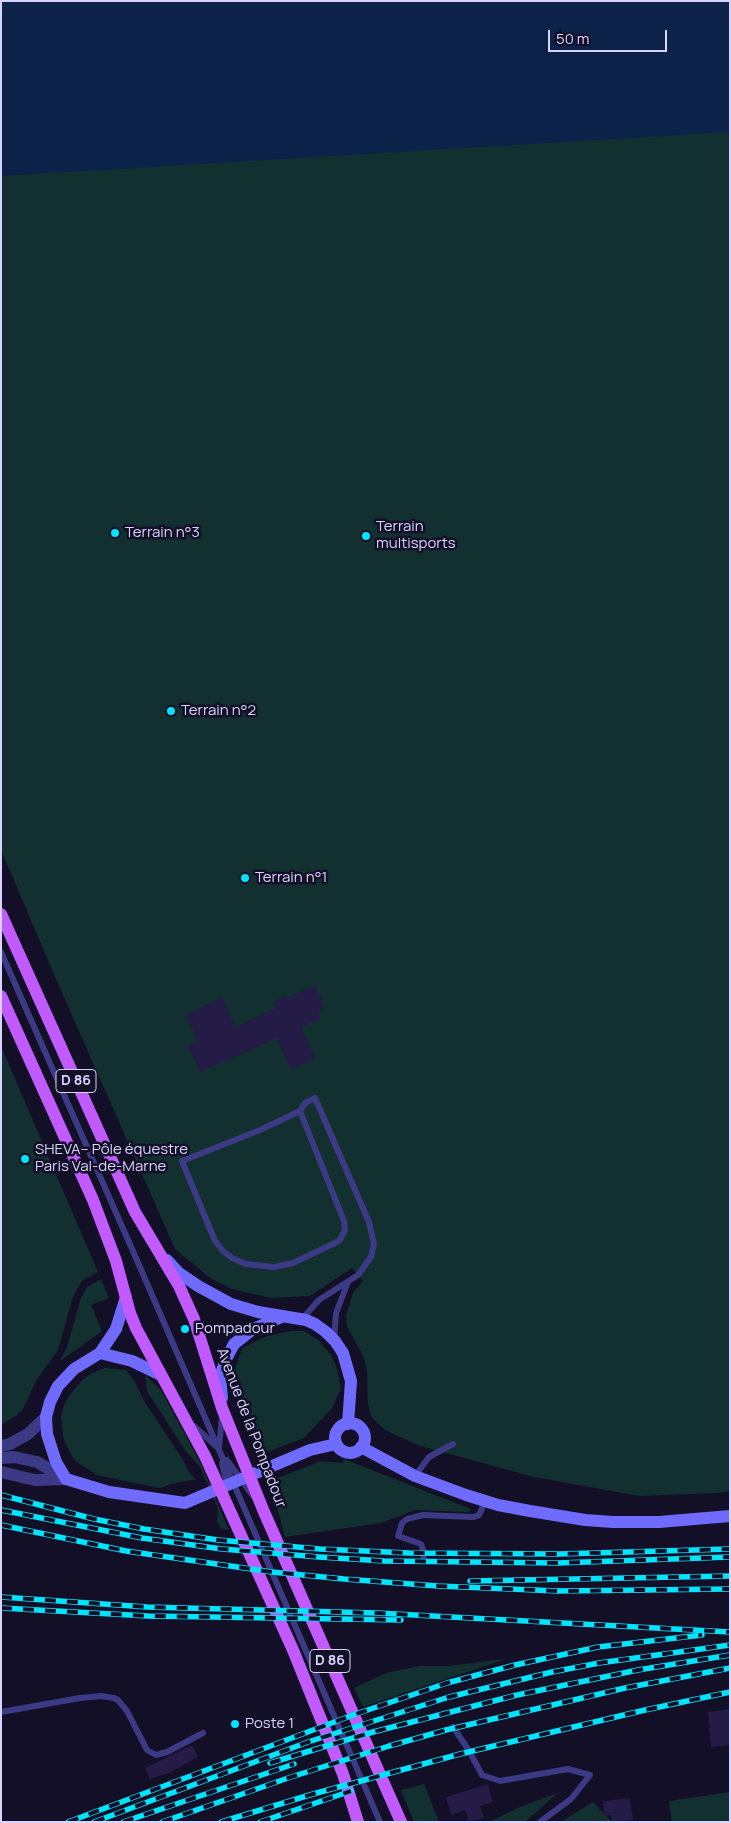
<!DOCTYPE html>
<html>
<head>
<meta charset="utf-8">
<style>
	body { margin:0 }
	#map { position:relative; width:731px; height:1823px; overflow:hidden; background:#130f26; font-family:Manrope,sans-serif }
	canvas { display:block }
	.frame { position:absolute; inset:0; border:2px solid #d9d4ff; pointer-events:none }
	.scale { position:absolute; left:548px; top:30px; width:119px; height:22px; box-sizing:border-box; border:2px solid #d9d4ff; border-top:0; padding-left:6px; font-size:15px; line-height:18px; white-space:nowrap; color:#d9d4ff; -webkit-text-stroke:4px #130f26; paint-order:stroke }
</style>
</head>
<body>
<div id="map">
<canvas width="731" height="1823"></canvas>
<div class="frame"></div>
<div class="scale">50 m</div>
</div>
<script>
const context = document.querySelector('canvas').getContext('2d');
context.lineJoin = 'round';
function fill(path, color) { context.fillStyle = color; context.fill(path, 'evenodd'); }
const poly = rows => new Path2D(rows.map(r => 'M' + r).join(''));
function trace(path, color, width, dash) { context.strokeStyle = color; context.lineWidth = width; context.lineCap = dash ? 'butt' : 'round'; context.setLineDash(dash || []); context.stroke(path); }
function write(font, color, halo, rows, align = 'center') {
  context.font = font + ' Manrope,sans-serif'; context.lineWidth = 5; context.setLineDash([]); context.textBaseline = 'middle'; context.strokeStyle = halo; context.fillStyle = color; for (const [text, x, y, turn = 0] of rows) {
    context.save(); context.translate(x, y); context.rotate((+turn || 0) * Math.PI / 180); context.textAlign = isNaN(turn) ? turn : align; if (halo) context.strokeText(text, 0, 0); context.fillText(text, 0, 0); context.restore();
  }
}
const green = poly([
	[1,1,730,1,730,1491,717,1493,639,1496,534,1477,420,1446,385,1430,371,1417,368,1405,367,1370,363,1356,347,1326,346,1315,353,1293,363,1281,352,1268,310,1296,271,1298,232,1289,210,1278,175,1249,56,979,1,850],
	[1,1046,98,1272,82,1281,73,1297,58,1350,36,1381,23,1409,16,1416,1,1425],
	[101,1279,109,1298,91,1305,101,1329,101,1332,60,1361,67,1347,81,1298,87,1287],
	[291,1331,304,1331,318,1340,331,1355,337,1368,341,1389,332,1408,304,1438,259,1455,231,1380,242,1348,267,1336],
	[105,1368,126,1370,135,1382,143,1399,183,1460,190,1474,196,1479,171,1484,161,1488,154,1487,97,1475,75,1461,65,1443,63,1436,61,1417,64,1405,69,1396,82,1380,92,1373],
	[145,1375,161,1390,202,1466,229,1530,221,1529,217,1521,218,1509,200,1467,185,1450,147,1391],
	[344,1459,415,1487,471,1509,469,1512,415,1510,381,1523,285,1537,270,1481,321,1461,343,1463],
	[506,1659,363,1707,354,1688,386,1673,419,1666,447,1666],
	[424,1784,439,1822,414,1822,401,1790],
	[730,1792,730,1821,672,1822,669,1801],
	[558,1793,525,1822,489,1822,520,1807],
	[593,1802,612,1822,561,1822]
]);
const water = poly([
	[1,1,730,1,730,132,1,176]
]);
const building = poly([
	[315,985,325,1008,318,1011,321,1018,301,1027,315,1059,291,1070,277,1038,200,1072,188,1046,198,1041,186,1015,222,997,235,1027,276,1008,273,1002,285,996,287,998],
	[730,1709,730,1745,711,1747,708,1712],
	[192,1745,198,1757,171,1772,150,1779,145,1768],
	[488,1784,493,1802,480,1806,484,1818,469,1822,465,1810,451,1815,446,1797],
	[630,1798,633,1820,612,1822,611,1815,604,1816,603,1801]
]);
const lane = poly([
	[1,952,136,1258,380,1822],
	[300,1111,344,1221,345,1230,340,1240,335,1243,293,1263,274,1267,246,1264,232,1258,223,1251,215,1241,182,1161,260,1130,300,1111,305,1103,315,1098,369,1222,374,1244,371,1257,358,1275,319,1300,302,1319],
	[334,1339,336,1313,348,1282],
	[194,1426,218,1448],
	[219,1448,222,1416],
	[227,1460,253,1496],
	[222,1463,227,1485],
	[415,1476,429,1457,453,1444],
	[423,1561,424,1553,421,1544,398,1536,402,1523,407,1519,423,1515,474,1517,479,1515,485,1502],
	[1,1712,80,1698,101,1696,114,1698,118,1700,127,1711,147,1750,156,1755,167,1752,203,1733],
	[453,1727,468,1749,482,1775,500,1781,568,1769,590,1775,571,1799,540,1822]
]);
const street = poly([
	[1,1446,10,1444,28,1434,46,1417],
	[1,1458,14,1457,37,1462,66,1479],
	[1,1472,35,1480,65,1479]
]);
const secondary = poly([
	[167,1260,179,1273,198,1286,231,1304,258,1312,306,1320,315,1324,326,1332,335,1341,343,1353,351,1381,348,1424],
	[126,1297,116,1329,100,1353,74,1369,58,1386,50,1402,46,1417,47,1434,56,1462,66,1479,109,1492,185,1503,310,1450,336,1444],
	[100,1353,132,1361,161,1375],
	[222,1398,220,1377,226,1359,234,1344,253,1329,284,1316],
	'335 1438a15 15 0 1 1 30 0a15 15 0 1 1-30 0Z',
	[361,1447,415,1476,466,1495,498,1505,530,1511,585,1520,613,1522,659,1522,730,1516]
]);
const primary = poly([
	[1,914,135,1212,179,1286,194,1319,222,1408,264,1512,401,1822],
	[1,996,93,1200,116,1261,130,1313,136,1328,205,1456,293,1650,343,1774,358,1822]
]);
const rail = poly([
	[1,1495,94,1519,144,1529,218,1540,320,1549,409,1553,559,1554,730,1549],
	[1,1510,142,1538,222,1549,319,1557,384,1561,558,1563,730,1557],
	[1,1525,126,1551,272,1572,344,1579,438,1586,558,1591,730,1589],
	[470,1581,730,1576],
	[1,1597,147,1607,377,1613,730,1632],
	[1,1608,148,1616,401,1620],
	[270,1763,373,1732,517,1695,638,1670,730,1655],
	[68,1822,353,1715,447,1683,515,1665,598,1647,702,1635],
	[94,1822,308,1742,449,1697,552,1672,599,1663,730,1645],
	[123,1822,294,1764],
	[162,1822,291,1777,389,1746,446,1730,625,1688,730,1668],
	[221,1822,313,1794,460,1754,645,1710,730,1692],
	[260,1822,351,1791]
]);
const markers = [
	[115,533,5,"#00e5ff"],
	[366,536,5,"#00e5ff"],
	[171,711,5,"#00e5ff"],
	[245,878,5,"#00e5ff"],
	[25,1159,5,"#00e5ff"],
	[185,1329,5,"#00e5ff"],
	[235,1724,5,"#00e5ff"]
];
const shields = [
	[76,1081,40],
	[330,1661,40]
];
const shieldNames = [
	["D 86",76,1081],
	["D 86",330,1661]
];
const poiNames = [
	["Terrain",376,527],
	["multisports",376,544],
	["Terrain n°3",125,533],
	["Terrain n°2",181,711],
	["Terrain n°1",255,878],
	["SHEVA– Pôle équestre",35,1150],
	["Paris Val-de-Marne",35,1167],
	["Pompadour",195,1329],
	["Poste 1",245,1724]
];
const streetNames = [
	["Avenue de la Pompadour",251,1428,69]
];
fill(green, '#12302f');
fill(water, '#0c2248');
fill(building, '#241b47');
trace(lane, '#3d3a85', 6);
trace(street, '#3d3a85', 12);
trace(secondary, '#6f6bff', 12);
trace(primary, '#c25bff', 12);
trace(rail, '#00e5ff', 5.5);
trace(rail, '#130f26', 4, [11]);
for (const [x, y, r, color] of markers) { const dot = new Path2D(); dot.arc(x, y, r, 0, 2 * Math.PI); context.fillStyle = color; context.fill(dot); trace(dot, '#130f26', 2); }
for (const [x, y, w] of shields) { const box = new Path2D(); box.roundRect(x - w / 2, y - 11.5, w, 23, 4); context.fillStyle = '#130f26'; context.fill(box); trace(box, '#d9d4ff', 1); }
write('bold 14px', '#d9d4ff', null, shieldNames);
write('15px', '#d9d4ff', '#130f26', poiNames, 'left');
write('15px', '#d9d4ff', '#130f26', streetNames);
</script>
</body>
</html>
